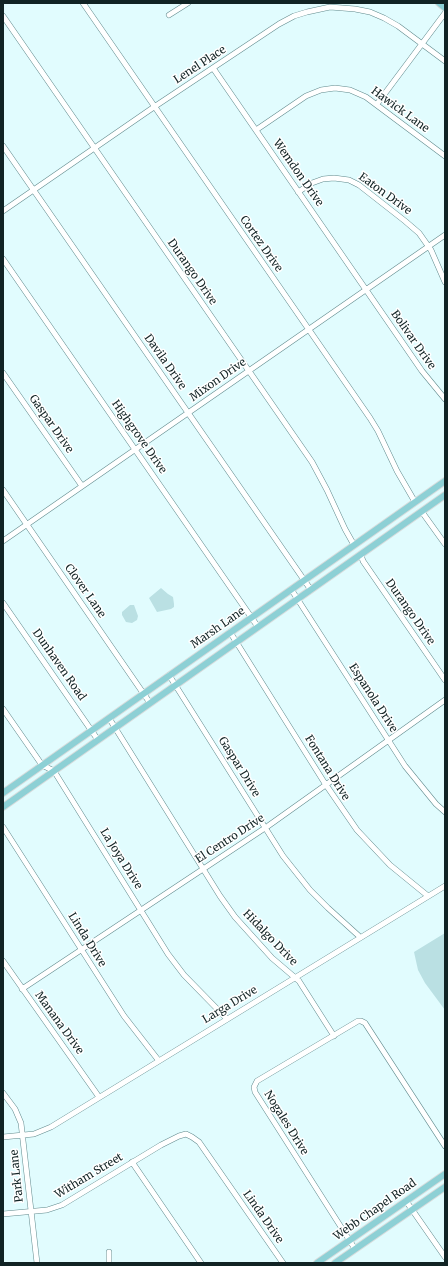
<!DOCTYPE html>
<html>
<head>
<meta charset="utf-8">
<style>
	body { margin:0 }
	#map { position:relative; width:448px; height:1266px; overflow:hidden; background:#e1fcfe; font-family:Merriweather,serif }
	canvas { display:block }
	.frame { position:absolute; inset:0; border:4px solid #112324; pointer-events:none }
</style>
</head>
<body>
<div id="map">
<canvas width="448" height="1266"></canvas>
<div class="frame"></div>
</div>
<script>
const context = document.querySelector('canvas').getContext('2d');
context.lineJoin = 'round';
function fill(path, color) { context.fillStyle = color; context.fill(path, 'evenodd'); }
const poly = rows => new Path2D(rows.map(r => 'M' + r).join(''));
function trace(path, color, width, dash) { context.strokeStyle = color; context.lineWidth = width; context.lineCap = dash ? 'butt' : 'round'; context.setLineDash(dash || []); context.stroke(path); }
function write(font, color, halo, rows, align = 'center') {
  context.font = font + ' Merriweather,serif'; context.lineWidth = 3; context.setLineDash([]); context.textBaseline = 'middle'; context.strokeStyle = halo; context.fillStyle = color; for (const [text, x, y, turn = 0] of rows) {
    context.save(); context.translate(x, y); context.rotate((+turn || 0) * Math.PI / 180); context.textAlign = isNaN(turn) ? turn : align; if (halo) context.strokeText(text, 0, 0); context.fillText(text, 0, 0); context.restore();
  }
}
const green = poly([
	[161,588,168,594,173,597,174,604,174,607,171,609,157,612,149,598],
	[130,605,134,605,138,616,137,620,132,623,126,622,122,615,122,612],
	[445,933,445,1010,425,983,418,970,414,952]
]);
const minor = poly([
	[83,3,370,418,378,431,397,471,415,502],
	[169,15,188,3],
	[3,16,312,462,327,490,345,529,354,545],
	[213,68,422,371,445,399],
	[377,104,445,13],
	[256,130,306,96,321,90,335,88,350,90,366,97,445,156],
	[3,146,311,590],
	[298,192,312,183,323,179,334,178,349,180,359,185,405,221,419,233,431,250,445,282],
	[3,211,154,107,279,24,294,16,307,12,330,7,355,9,370,12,384,18,398,26,445,61],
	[3,259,258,627],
	[3,373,82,486],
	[3,490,150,703],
	[422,512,445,544],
	[3,541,445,235],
	[361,555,363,561,445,680],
	[291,589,405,766,436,804,445,812],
	[3,603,98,740],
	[230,632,324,782,357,830,390,865,428,896],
	[169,675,283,856,310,890,328,908,360,937],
	[3,709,42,765,54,771,168,954,184,975,227,1019],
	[109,718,220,896,235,917,272,958,299,981,334,1036],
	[3,827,124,1016,159,1061],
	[3,961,99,1097],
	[22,989,268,826,445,700],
	[3,1093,15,1109,21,1123,37,1263],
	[3,1137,34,1134,51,1127,445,886],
	[132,1162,201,1263],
	[406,1201,445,1257],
	[3,1214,47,1210,62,1205,161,1145,179,1136,186,1134,192,1137,199,1142,283,1263],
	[355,1249,255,1092,254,1087,257,1081,358,1021,361,1021,365,1023,445,1146],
	[109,1263,109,1252]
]);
const major = poly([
	[439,3,445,8],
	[3,793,445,481],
	[3,807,445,495],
	[317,1263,445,1174],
	[335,1263,445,1187]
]);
const streetNames = [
	["Lenel Place",200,65,-33],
	["Hawick Lane",400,110,36],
	["Wemdon Drive",298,173,55],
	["Eaton Drive",385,194,36],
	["Cortez Drive",261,244,55],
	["Durango Drive",192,272,55],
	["Bolivar Drive",413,340,55],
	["Davila Drive",165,362,55],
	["Mixon Drive",218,380,-35],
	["Gaspar Drive",51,424,55],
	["Highgrove Drive",139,437,55],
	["Clover Lane",85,591,55],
	["Durango Drive",410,612,55],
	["Marsh Lane",218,628,-35],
	["Dunhaven Road",59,665,55],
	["Espanola Drive",373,698,57],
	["Gaspar Drive",239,767,58],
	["Fontana Drive",327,768,58],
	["El Centro Drive",230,839,-33],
	["La Joya Drive",121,859,58],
	["Hidalgo Drive",270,938,46],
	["Linda Drive",87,940,58],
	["Larga Drive",230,1005,-31],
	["Manana Drive",59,1023,54],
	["Nogales Drive",286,1123,58],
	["Park Lane",17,1176,-96],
	["Witham Street",89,1176,-31],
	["Webb Chapel Road",375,1210,-35],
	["Linda Drive",263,1217,55]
];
fill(green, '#bae0e3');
trace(minor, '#608a8d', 6);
trace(major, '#d9dcdc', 8);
trace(minor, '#fff', 5);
trace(major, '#8dd0d5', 6);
write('11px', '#112324', '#fff', streetNames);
</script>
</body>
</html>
